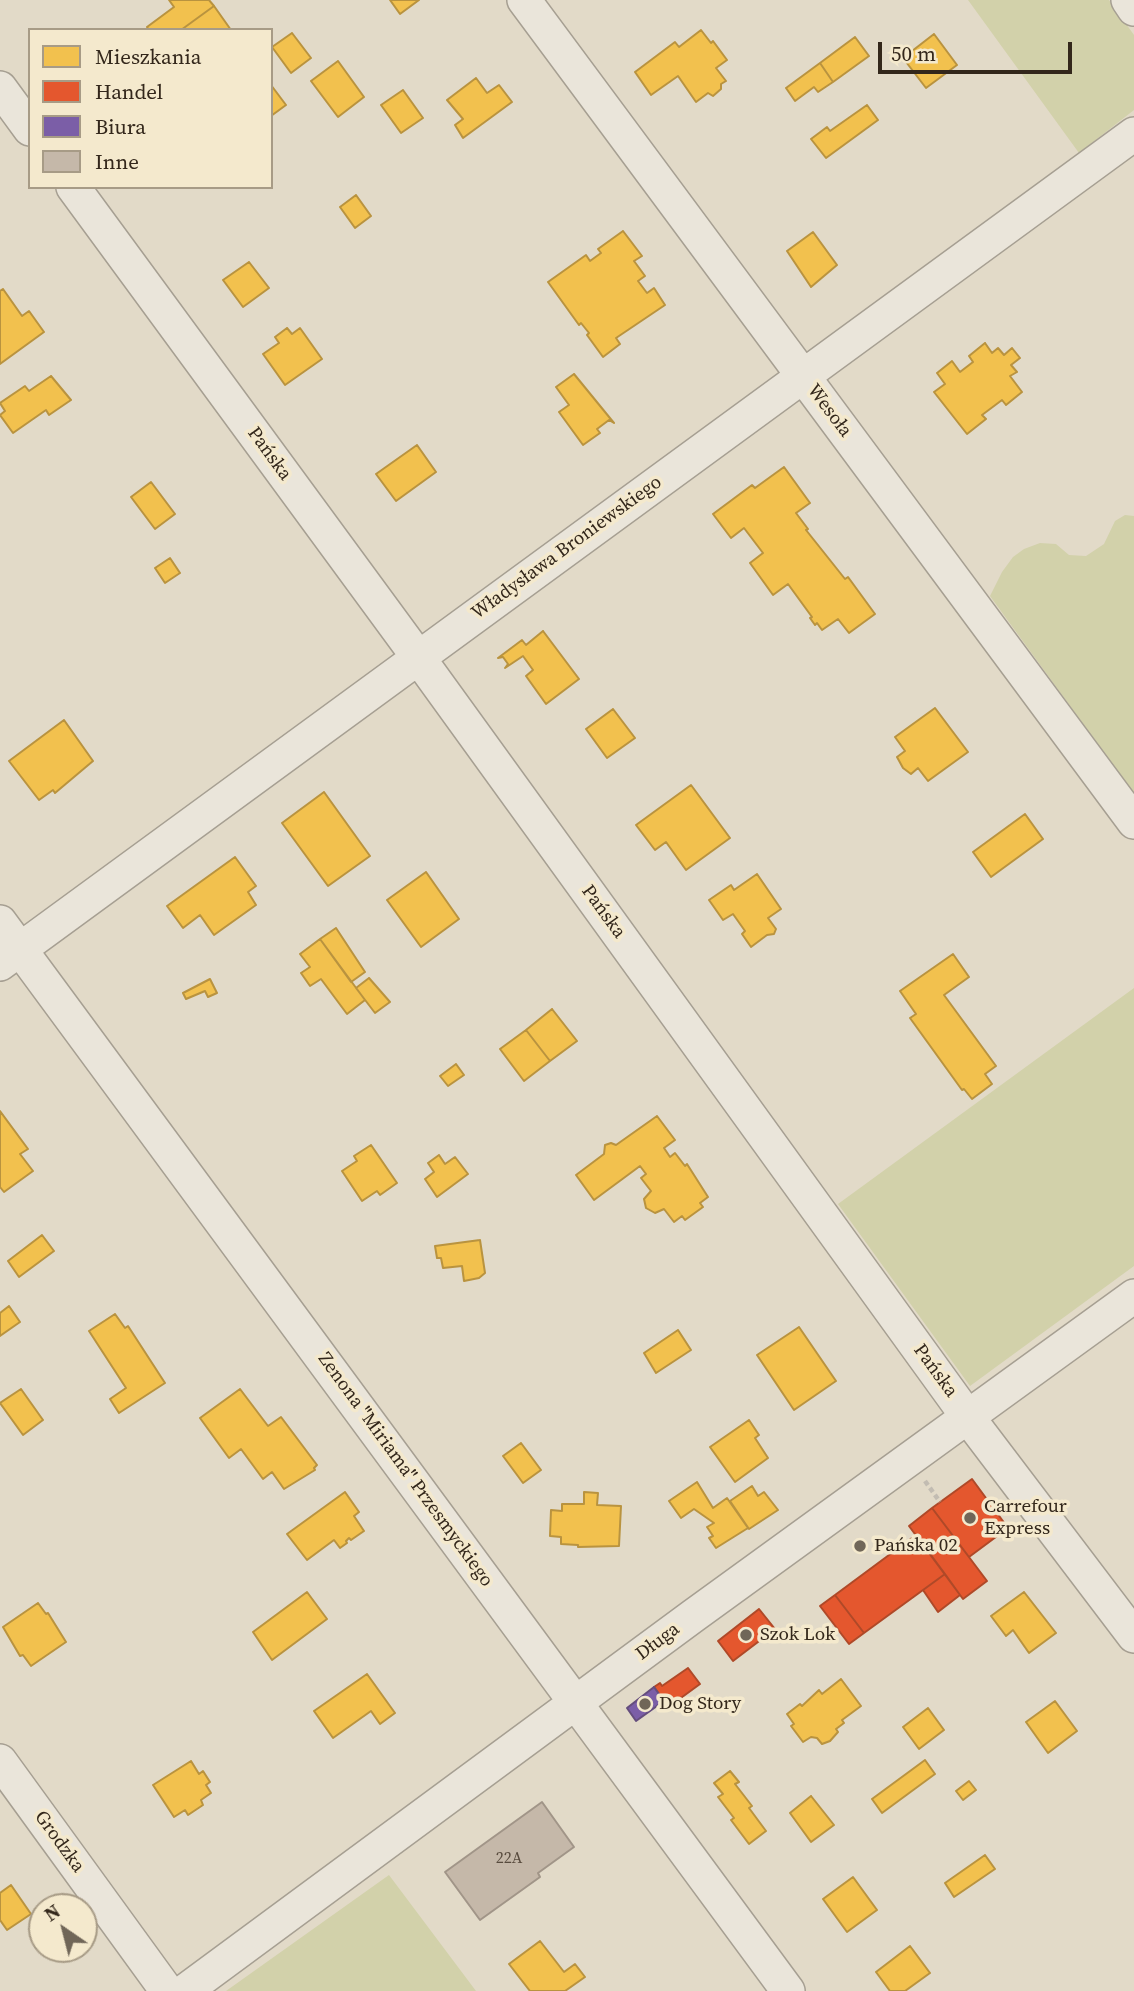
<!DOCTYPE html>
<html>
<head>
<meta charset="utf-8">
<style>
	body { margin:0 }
	#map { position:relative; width:1134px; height:1991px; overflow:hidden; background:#e2dac8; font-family:"Source Serif 4",serif }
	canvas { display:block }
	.legend { position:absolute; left:28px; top:28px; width:245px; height:161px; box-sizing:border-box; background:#f4e9cd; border:2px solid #a79b86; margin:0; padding:9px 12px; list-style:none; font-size:21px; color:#33271b }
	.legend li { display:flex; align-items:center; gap:14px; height:35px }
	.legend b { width:35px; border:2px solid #a79b86 }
	.north { position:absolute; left:28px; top:1893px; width:70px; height:70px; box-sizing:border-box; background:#f4e9cd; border:2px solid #a79b86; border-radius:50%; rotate:325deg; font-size:19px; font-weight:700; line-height:28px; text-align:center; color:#33271b }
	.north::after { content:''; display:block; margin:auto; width:24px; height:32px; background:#706658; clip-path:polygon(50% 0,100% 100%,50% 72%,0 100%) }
	.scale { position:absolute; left:878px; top:42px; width:194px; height:32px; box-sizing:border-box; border:4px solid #33271b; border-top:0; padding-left:9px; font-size:21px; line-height:24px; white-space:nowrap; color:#33271b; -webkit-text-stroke:5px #f4e9cd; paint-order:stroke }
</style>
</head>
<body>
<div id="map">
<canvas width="1134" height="1991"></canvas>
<ul class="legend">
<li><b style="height:19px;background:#f2c14e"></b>Mieszkania</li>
<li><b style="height:19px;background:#e4572e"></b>Handel</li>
<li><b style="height:19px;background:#7b5ea7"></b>Biura</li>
<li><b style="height:19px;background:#c5b8a9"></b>Inne</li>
</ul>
<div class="north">N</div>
<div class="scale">50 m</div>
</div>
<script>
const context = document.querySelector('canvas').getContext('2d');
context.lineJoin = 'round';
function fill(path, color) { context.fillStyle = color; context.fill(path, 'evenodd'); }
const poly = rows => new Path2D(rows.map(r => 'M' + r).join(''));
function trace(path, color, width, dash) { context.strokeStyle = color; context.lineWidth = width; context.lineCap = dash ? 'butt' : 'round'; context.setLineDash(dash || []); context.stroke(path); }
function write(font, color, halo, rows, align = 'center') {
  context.font = font + ' "Source Serif 4",serif'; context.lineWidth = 7; context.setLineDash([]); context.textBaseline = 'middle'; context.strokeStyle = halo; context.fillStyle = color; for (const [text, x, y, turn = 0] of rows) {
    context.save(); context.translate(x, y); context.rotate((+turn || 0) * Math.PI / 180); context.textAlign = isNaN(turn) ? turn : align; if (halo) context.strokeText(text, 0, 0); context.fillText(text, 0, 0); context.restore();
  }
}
const green = poly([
	[968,0,1109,0,1134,35,1134,110,1079,153],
	[1125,515,1134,516,1134,794,990,596,1002,572,1013,557,1024,549,1040,543,1056,544,1069,555,1086,556,1104,544,1115,521],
	[1134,988,1134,1266,970,1386,838,1204],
	[389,1875,476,1991,226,1991]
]);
const homes = poly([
	[169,0,209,0,214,6,181,30,149,30,147,27,174,7,169,0],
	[390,0,419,0,400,14,390,0],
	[214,6,231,30,181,30,214,6],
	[701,30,711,43,713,41,727,60,716,68,726,81,721,84,721,89,713,96,708,93,696,102,678,76,651,95,635,72,675,42,679,47,701,30],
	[292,33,311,58,291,73,272,47,292,33],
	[934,34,957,65,926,88,903,58,934,34],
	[855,37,869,56,833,82,820,63,855,37],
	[338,61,364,97,338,117,311,81,338,61],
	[820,63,833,82,818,92,814,87,795,101,786,88,820,63],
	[476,78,487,93,499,85,512,102,463,138,455,125,463,119,447,100,476,78],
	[271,85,286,105,271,116,271,85],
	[403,90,423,118,401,133,381,105,403,90],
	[867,105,878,120,826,158,811,139,827,127,830,131,867,105],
	[356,195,371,216,355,228,340,207,356,195],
	[623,231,642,256,634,261,645,276,638,281,647,293,654,288,665,305,616,338,620,344,603,357,587,335,589,333,581,323,579,325,548,282,586,255,590,261,601,253,598,249,623,231],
	[813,232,837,265,811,287,787,251,813,232],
	[249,262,269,288,243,307,223,280,249,262],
	[3,289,22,316,29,311,44,332,0,364,0,291,3,289],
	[287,328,292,334,300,328,322,359,285,385,263,354,279,343,275,337,287,328],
	[985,343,992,353,998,348,1004,355,1012,348,1020,358,1011,365,1017,372,1010,376,1022,392,1006,405,1002,400,982,415,986,419,967,434,934,392,945,384,937,373,952,361,960,372,973,362,969,356,985,343],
	[574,374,614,423,609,420,597,429,600,433,583,445,559,412,569,405,556,387,574,374],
	[51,376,71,400,49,415,46,410,13,433,0,415,5,411,0,403,25,386,29,391,51,376],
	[417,445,436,472,396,501,376,474,417,445],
	[784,467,810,503,796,513,808,529,806,530,845,579,848,577,875,614,849,633,838,619,822,630,817,623,815,625,810,618,812,617,788,584,773,595,750,563,763,553,744,528,731,538,713,514,752,485,755,488,784,467],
	[151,482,175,514,155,529,131,497,151,482],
	[170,558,180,573,165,583,155,568,170,558],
	[543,631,579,679,546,704,526,676,533,670,523,656,505,668,508,664,503,657,498,658,522,640,526,645,543,631],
	[935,708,968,752,928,781,918,768,911,774,903,768,897,757,905,751,895,737,935,708],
	[613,709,635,738,607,758,586,729,613,709],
	[64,720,93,761,55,793,53,790,39,800,9,761,64,720],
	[691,785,730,838,686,870,666,842,655,850,636,825,691,785],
	[324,792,370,856,328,886,282,823,324,792],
	[1025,814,1043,839,991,877,973,852,1025,814],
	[235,857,256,886,248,892,256,905,214,935,200,915,183,928,167,906,235,857],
	[426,872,459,919,421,947,387,900,426,872],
	[757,874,781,909,768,918,776,929,774,934,767,935,751,947,742,934,745,931,733,914,723,920,709,900,731,885,734,890,757,874],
	[336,928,365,972,351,982,320,939,336,928],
	[320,939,365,1000,347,1014,321,979,310,986,301,973,310,967,300,954,320,939],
	[953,954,969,977,944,995,996,1066,985,1074,992,1084,972,1099,964,1089,962,1090,910,1018,916,1014,900,991,953,954],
	[369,978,390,1002,375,1013,356,988,369,978],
	[210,979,217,993,208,997,205,991,186,999,183,993,210,979],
	[552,1009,577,1041,550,1061,526,1030,552,1009],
	[526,1030,550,1061,524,1081,500,1049,526,1030],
	[456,1064,464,1075,448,1086,440,1076,456,1064],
	[0,1111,28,1149,20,1154,33,1171,4,1192,0,1187,0,1111],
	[657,1116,675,1140,664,1148,670,1157,675,1153,685,1166,687,1164,708,1197,700,1203,703,1207,685,1220,682,1216,674,1222,664,1209,655,1213,646,1208,644,1199,651,1191,641,1178,646,1174,640,1166,594,1200,576,1175,604,1154,605,1145,611,1143,616,1145,657,1116],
	[371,1145,397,1183,380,1195,377,1191,362,1201,342,1171,357,1161,354,1156,371,1145],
	[439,1155,445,1164,455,1157,468,1174,437,1197,425,1179,434,1172,428,1163,439,1155],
	[42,1235,54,1251,19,1277,8,1261,42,1235],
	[480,1240,485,1273,479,1278,464,1281,462,1266,443,1268,441,1258,437,1258,435,1246,480,1240],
	[9,1306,20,1322,0,1336,0,1313,9,1306],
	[115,1314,125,1328,128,1326,165,1383,119,1413,110,1399,126,1388,89,1331,115,1314],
	[799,1327,836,1381,794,1410,757,1355,799,1327],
	[678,1330,691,1350,656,1373,644,1353,678,1330],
	[21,1389,43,1420,23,1435,0,1403,21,1389],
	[240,1389,268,1426,281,1417,317,1465,314,1468,315,1470,284,1489,272,1472,263,1479,241,1449,229,1458,200,1418,240,1389],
	[749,1420,759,1435,755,1438,768,1458,735,1482,710,1447,749,1420],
	[521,1443,541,1470,523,1483,503,1456,521,1443],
	[697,1482,713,1508,727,1498,748,1528,716,1548,709,1538,713,1536,707,1527,714,1523,694,1509,681,1518,669,1501,697,1482],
	[752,1486,758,1496,764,1492,778,1510,749,1529,730,1501,752,1486],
	[345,1492,359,1512,354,1516,364,1531,351,1540,349,1538,346,1541,347,1543,340,1548,334,1540,307,1560,287,1534,345,1492],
	[584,1492,598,1493,597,1505,621,1506,619,1546,578,1547,578,1545,561,1544,561,1537,550,1536,551,1510,562,1511,562,1504,584,1504,584,1492],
	[307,1592,327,1619,272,1660,253,1632,307,1592],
	[1024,1592,1056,1633,1029,1653,1013,1630,1006,1636,991,1616,1024,1592],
	[38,1603,46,1614,48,1613,66,1642,31,1666,23,1655,20,1656,3,1627,38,1603],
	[367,1674,395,1713,380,1724,371,1711,333,1738,314,1711,367,1674],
	[841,1679,861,1706,842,1720,844,1723,836,1729,838,1732,830,1741,822,1744,817,1738,811,1737,803,1742,791,1726,794,1724,787,1714,800,1704,802,1706,819,1690,822,1694,841,1679],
	[1055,1701,1077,1731,1048,1753,1026,1722,1055,1701],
	[928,1708,944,1730,919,1749,903,1727,928,1708],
	[925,1760,935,1774,882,1813,872,1799,925,1760],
	[191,1761,199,1774,203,1771,210,1782,206,1785,211,1793,201,1800,203,1805,188,1815,185,1810,174,1817,153,1785,191,1761],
	[730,1771,739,1782,735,1784,752,1806,749,1808,766,1831,749,1844,731,1820,734,1818,718,1797,723,1794,714,1783,730,1771],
	[969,1781,976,1790,963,1800,956,1791,969,1781],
	[811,1796,834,1825,811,1842,790,1813,811,1796],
	[985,1855,995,1869,954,1897,945,1883,985,1855],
	[853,1877,877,1910,847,1932,823,1899,853,1877],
	[11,1885,31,1914,7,1930,0,1920,0,1893,11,1885],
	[540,1941,564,1972,575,1964,585,1977,565,1991,530,1991,509,1964,540,1941],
	[910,1946,930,1973,905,1991,890,1991,876,1972,910,1946]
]);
const shops = poly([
	[972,1479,1008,1528,969,1557,932,1508,972,1479],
	[932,1508,987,1581,963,1599,909,1526,932,1508],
	[916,1535,945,1574,864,1633,835,1595,916,1535],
	[945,1574,960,1595,938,1612,923,1590,945,1574],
	[835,1595,864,1633,849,1644,820,1606,835,1595],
	[759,1609,775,1629,733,1661,718,1641,759,1609],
	[688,1668,700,1684,674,1703,670,1696,664,1701,654,1687,660,1683,662,1686,688,1668]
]);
const offices = poly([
	[654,1687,664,1701,636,1721,627,1708,654,1687]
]);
const building = poly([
	[542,1802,574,1847,538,1873,540,1877,480,1920,445,1872,542,1802]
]);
const path = poly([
	[925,1481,940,1502]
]);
const minor = poly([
	[524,0,1134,822],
	[1128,0,1134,9],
	[0,88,30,129],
	[73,187,418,657,967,1416,1134,1636],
	[0,922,788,1991],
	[0,964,1134,134],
	[0,1761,167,1991],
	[185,1991,693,1616,1134,1296]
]);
const markers = [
	[970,1518,7,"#706658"],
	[860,1546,7,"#706658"],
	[746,1635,7,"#706658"],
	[645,1704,7,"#706658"]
];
const numberNames = [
	["22A",509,1859]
];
const streetNames = [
	["Wesoła",829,411,53],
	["Pańska",269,454,54],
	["Władysława Broniewskiego",567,548,-36],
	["Pańska",603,912,54],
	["Pańska",935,1371,54],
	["Zenona \"Miriama\" Przesmyckiego",405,1470,54],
	["Długa",658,1642,-37],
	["Grodzka",59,1842,54]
];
const poiNames = [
	["Carrefour",984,1507],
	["Express",984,1529],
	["Pańska 02",874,1546],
	["Szok Lok",760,1635],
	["Dog Story",659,1704]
];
fill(green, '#d2d1aa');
fill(homes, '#f2c14e');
trace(homes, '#b9933f', 2);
fill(shops, '#e4572e');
trace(shops, '#af4928', 2);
fill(offices, '#7b5ea7');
trace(offices, '#654e7d', 2);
fill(building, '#c5b8a9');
trace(building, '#a19588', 2);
trace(minor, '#a69f92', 36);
trace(path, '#c2bcb2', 4.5, [5, 3.5]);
trace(minor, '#eae5da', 33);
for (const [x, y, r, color] of markers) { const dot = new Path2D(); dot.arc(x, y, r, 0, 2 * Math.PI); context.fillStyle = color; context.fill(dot); trace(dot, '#f4e9cd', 2.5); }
write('16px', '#584b3e', null, numberNames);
write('19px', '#33271b', '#f4e9cd', streetNames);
write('19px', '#33271b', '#f4e9cd', poiNames, 'left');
</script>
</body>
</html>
